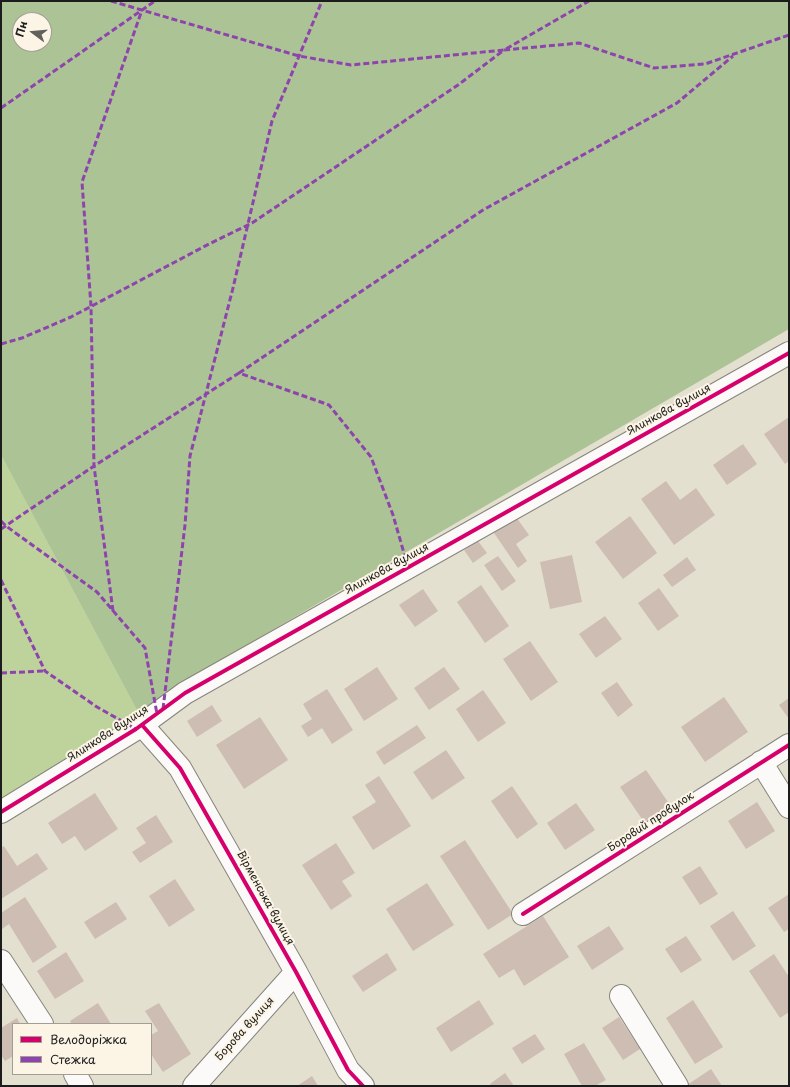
<!DOCTYPE html>
<html>
<head>
<meta charset="utf-8">
<style>
	body { margin:0 }
	#map { position:relative; width:790px; height:1087px; overflow:hidden; background:#e4e0cf; font-family:"Playpen Sans",sans-serif }
	canvas { display:block }
	.frame { position:absolute; inset:0; border:2px solid #1c1c1c; pointer-events:none }
	.legend { position:absolute; left:12px; top:1023px; width:140px; height:52px; box-sizing:border-box; background:#fcf5e5; border:1px solid #a29e95; margin:0; padding:5px 7px; list-style:none; font-size:12px; color:#1c1c1c }
	.legend li { display:flex; align-items:center; gap:8px; height:20px }
	.legend b { width:20px; border:1px solid #a29e95 }
	.north { position:absolute; left:12px; top:12px; width:40px; height:40px; box-sizing:border-box; background:#fcf5e5; border:1px solid #a29e95; border-radius:50%; rotate:286deg; font-size:11px; font-weight:700; line-height:16px; text-align:center; color:#1c1c1c }
	.north::after { content:''; display:block; margin:auto; width:14px; height:18px; background:#62615b; clip-path:polygon(50% 0,100% 100%,50% 72%,0 100%) }
</style>
</head>
<body>
<div id="map">
<canvas width="790" height="1087"></canvas>
<div class="frame"></div>
<ul class="legend">
<li><b style="height:5px;background:#d6006c"></b>Велодоріжка</li>
<li><b style="height:5px;background:#8e44ad"></b>Стежка</li>
</ul>
<div class="north">Пн</div>
</div>
<script>
const context = document.querySelector('canvas').getContext('2d');
context.lineJoin = 'round';
function fill(path, color) { context.fillStyle = color; context.fill(path, 'evenodd'); }
const poly = rows => new Path2D(rows.map(r => 'M' + r).join(''));
function trace(path, color, width, dash) { context.strokeStyle = color; context.lineWidth = width; context.lineCap = dash ? 'butt' : 'round'; context.setLineDash(dash || []); context.stroke(path); }
function write(font, color, halo, rows, align = 'center') {
  context.font = font + ' "Playpen Sans",sans-serif'; context.lineWidth = 4; context.setLineDash([]); context.textBaseline = 'middle'; context.strokeStyle = halo; context.fillStyle = color; for (const [text, x, y, turn = 0] of rows) {
    context.save(); context.translate(x, y); context.rotate((+turn || 0) * Math.PI / 180); context.textAlign = isNaN(turn) ? turn : align; if (halo) context.strokeText(text, 0, 0); context.fillText(text, 0, 0); context.restore();
  }
}
const green = poly([
	[1,455,139,714,99,743,1,799]
]);
const forest = poly([
	[1,1,789,1,789,329,178,685,139,714,1,455],
	[20,20,44,20,44,44,20,44]
]);
const building = poly([
	[789,417,789,461,785,464,764,434],
	[743,444,757,464,727,485,713,465],
	[666,481,680,500,696,488,715,515,674,545,641,499],
	[630,516,657,553,623,579,595,542],
	[516,517,529,535,516,544,527,561,518,568,494,533],
	[478,541,487,553,473,563,464,550],
	[572,555,582,602,550,609,540,562],
	[498,556,516,581,502,591,484,565],
	[687,557,696,570,672,587,663,575],
	[481,585,509,626,485,643,457,602],
	[659,588,679,616,658,631,638,603],
	[423,589,438,611,415,627,399,605],
	[605,616,622,639,596,658,579,634],
	[530,641,558,682,531,701,503,659],
	[377,667,398,699,364,721,344,689],
	[444,667,460,689,429,710,414,688],
	[617,682,633,705,618,717,601,693],
	[327,689,353,730,332,744,322,728,308,737,301,726,312,719,303,704],
	[483,690,506,723,478,742,456,709],
	[724,697,748,732,705,762,681,727],
	[789,698,789,719,779,705],
	[212,705,222,721,197,737,187,721],
	[260,717,288,760,244,789,216,745],
	[417,725,426,738,384,765,376,752],
	[446,750,465,778,432,800,413,772],
	[646,770,670,805,644,822,620,787],
	[379,776,411,826,373,850,352,817,376,802,365,785],
	[512,786,538,824,517,839,491,801],
	[95,793,118,829,85,851,75,836,62,844,48,823],
	[757,802,775,831,746,849,728,821],
	[576,803,595,830,565,850,547,823],
	[156,815,173,842,140,863,132,852,146,843,136,828],
	[465,840,513,914,488,930,440,856],
	[336,843,355,873,342,881,352,896,331,910,302,865],
	[4,846,17,866,37,853,48,869,1,899,1,848],
	[700,866,718,894,700,905,682,877],
	[175,879,195,910,169,927,149,896],
	[427,883,454,925,413,951,386,909],
	[789,894,789,929,784,932,768,908],
	[25,897,57,947,33,963,9,924,2,929,1,927,1,913],
	[116,902,127,919,95,939,84,922],
	[733,911,756,946,733,961,710,926],
	[543,916,569,957,524,986,514,969,499,978,483,954],
	[609,926,624,949,592,970,577,946],
	[686,936,702,960,681,973,665,949],
	[66,952,84,981,55,999,37,971],
	[387,953,397,970,363,992,352,976],
	[774,954,789,977,789,1012,780,1018,749,971],
	[479,1000,494,1024,451,1052,436,1028],
	[693,1000,723,1047,695,1064,666,1018],
	[98,1003,111,1024,72,1024,70,1021],
	[159,1003,191,1054,163,1072,151,1054,151,1035,158,1031,145,1011],
	[619,1017,640,1049,623,1060,602,1028],
	[17,1018,20,1024,13,1024,13,1056,5,1061,1,1055,1,1028],
	[535,1034,545,1049,522,1064,512,1048],
	[584,1043,606,1080,595,1086,582,1086,564,1054],
	[711,1069,722,1086,688,1086,687,1085],
	[505,1073,514,1086,491,1086,490,1084],
	[312,1076,318,1086,297,1086]
]);
const minor = poly([
	[142,725,180,768,296,972,348,1070,363,1086],
	[761,762,789,807],
	[1,812,136,729,185,693,789,353],
	[523,914,789,745],
	[1,961,42,1024],
	[621,996,677,1086],
	[75,1074,82,1086],
	[194,1086,296,972]
]);
const quiet = poly([
	[111,1,299,56,351,65,504,50,589,1],
	[1,108,155,1],
	[1,344,22,338,71,317,209,244,252,223,458,85,504,50,579,43,654,68,705,64,789,35],
	[239,373,483,210,677,103,733,56],
	[1,521,6,526,97,592,145,648,157,714],
	[1,529,94,466,239,373,329,405,371,457,393,515,408,567],
	[1,580,45,671,97,707,136,729],
	[113,611,94,466,91,306,82,182,142,10],
	[1,673,45,671],
	[163,709,185,525,190,456,233,288,272,121,322,1]
]);
const cycleway = poly([
	[142,725,180,768,296,972,348,1070,363,1086],
	[1,812,136,729,185,693,789,353],
	[523,914,789,745]
]);
const streetNames = [
	["Ялинкова вулиця",669,410,-29],
	["Ялинкова вулиця",387,569,-29],
	["Ялинкова вулиця",108,734,-33],
	["Боровий провулок",651,822,-33],
	["Вірменська вулиця",265,898,61],
	["Борова вулиця",245,1029,-48]
];
fill(green, '#bed29c');
fill(forest, '#acc395');
fill(building, '#cdbdb2');
trace(minor, '#86847c', 24);
trace(minor, '#fbfaf8', 22);
trace(quiet, '#8e44ad', 3, [6, 3]);
trace(cycleway, '#d6006c', 4);
write('11px', '#1c1c1c', '#fcf5e5', streetNames);
</script>
</body>
</html>
